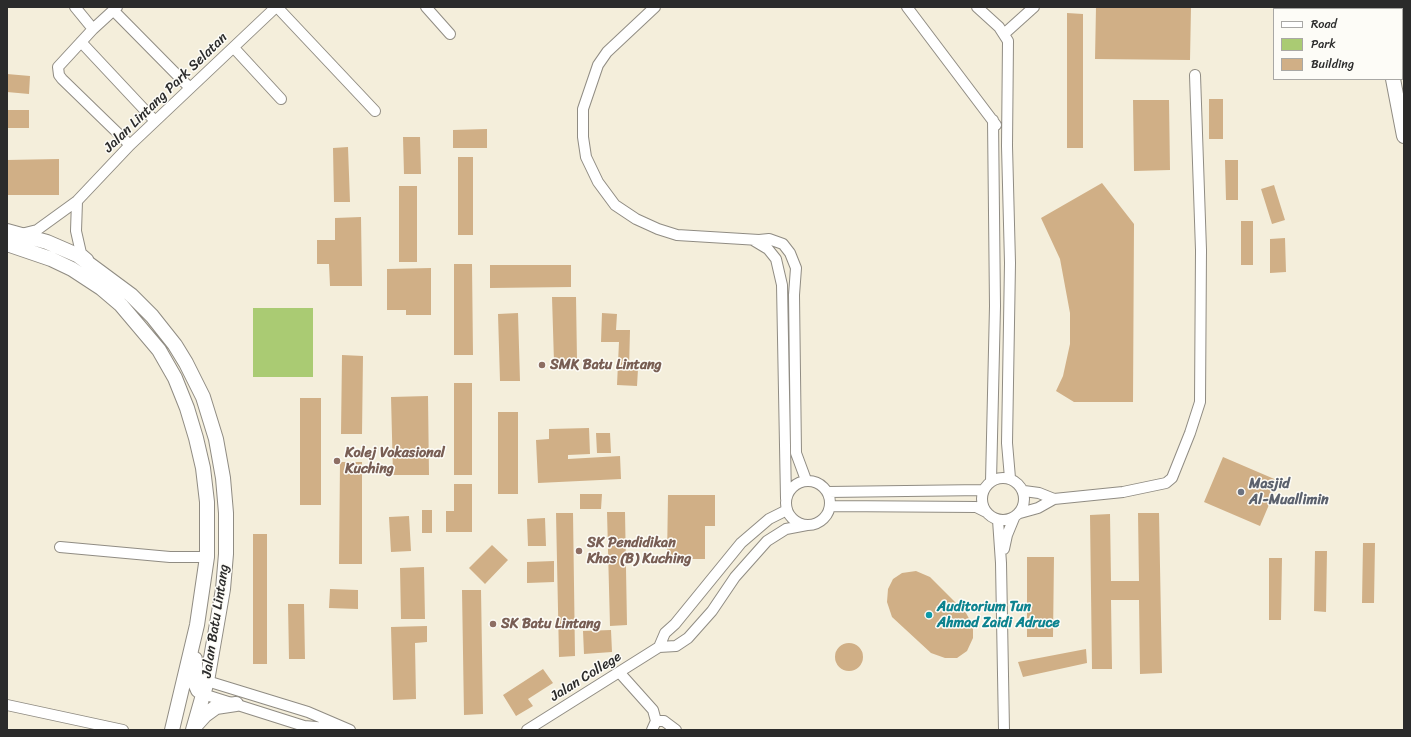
<!DOCTYPE html>
<html>
<head>
<meta charset="utf-8">
<style>
	body { margin:0 }
	#map { position:relative; width:1411px; height:737px; overflow:hidden; background:#f4eedb; font-family:Sriracha,sans-serif }
	canvas { display:block }
	.frame { position:absolute; inset:0; border:8px solid #2b2b2b; pointer-events:none }
	.legend { position:absolute; left:1273px; top:8px; width:130px; height:72px; box-sizing:border-box; background:#fdfcf7; border:1px solid #a9a8a5; margin:0; padding:5px 7px; list-style:none; font-size:12px; color:#2b2b2b }
	.legend li { display:flex; align-items:center; gap:8px; height:20px }
	.legend b { width:20px; border:1px solid #a9a8a5 }
</style>
</head>
<body>
<div id="map">
<canvas width="1411" height="737"></canvas>
<div class="frame"></div>
<ul class="legend">
<li><b style="height:5px;background:#fff"></b>Road</li>
<li><b style="height:11px;background:#aacb73"></b>Park</li>
<li><b style="height:11px;background:#d0af86"></b>Building</li>
</ul>
</div>
<script>
const context = document.querySelector('canvas').getContext('2d');
context.lineJoin = 'round';
function fill(path, color) { context.fillStyle = color; context.fill(path, 'evenodd'); }
const poly = rows => new Path2D(rows.map(r => 'M' + r).join(''));
function trace(path, color, width, dash) { context.strokeStyle = color; context.lineWidth = width; context.lineCap = dash ? 'butt' : 'round'; context.setLineDash(dash || []); context.stroke(path); }
function write(font, color, halo, rows, align = 'center') {
  context.font = font + ' Sriracha,sans-serif'; context.lineWidth = 3; context.setLineDash([]); context.textBaseline = 'middle'; context.strokeStyle = halo; context.fillStyle = color; for (const [text, x, y, turn = 0] of rows) {
    context.save(); context.translate(x, y); context.rotate((+turn || 0) * Math.PI / 180); context.textAlign = isNaN(turn) ? turn : align; if (halo) context.strokeText(text, 0, 0); context.fillText(text, 0, 0); context.restore();
  }
}
const green = poly([
	[253,308,313,308,313,377,253,377]
]);
const building = poly([
	[1096,7,1191,7,1190,60,1095,59],
	[1067,13,1083,14,1083,148,1067,148],
	[7,74,30,76,29,94,7,92],
	[1209,99,1223,99,1223,139,1209,139],
	[1133,100,1169,100,1170,170,1134,171],
	[7,110,29,110,29,128,7,128],
	[487,129,487,148,453,148,453,130],
	[403,137,420,137,421,174,404,174],
	[348,147,350,202,334,202,333,148],
	[458,157,473,157,473,235,458,235],
	[59,159,59,195,7,195,7,160],
	[1225,160,1238,160,1238,200,1226,200],
	[1102,183,1134,224,1133,402,1074,402,1056,391,1063,376,1070,344,1070,313,1060,259,1041,218],
	[1274,185,1285,220,1272,224,1261,189],
	[399,186,417,186,417,262,399,262],
	[361,217,362,286,330,286,329,264,317,264,317,240,335,240,335,218],
	[1241,221,1253,221,1253,265,1241,265],
	[1285,238,1286,272,1270,273,1270,239],
	[454,264,472,264,473,355,454,355],
	[490,265,571,265,571,287,490,288],
	[431,268,431,315,406,315,406,310,387,310,387,269],
	[552,297,576,297,577,361,554,362],
	[518,313,520,381,500,381,498,314],
	[602,313,617,314,616,330,630,330,629,369,638,369,637,386,617,385,619,342,601,342],
	[342,355,363,356,362,434,341,434],
	[454,383,472,383,472,475,454,475],
	[428,396,429,475,393,475,391,397],
	[300,398,321,398,321,505,300,505],
	[498,412,518,412,518,494,498,494],
	[589,428,590,454,568,455,568,459,620,456,621,479,538,483,536,440,549,439,549,429],
	[596,433,610,433,611,453,597,453],
	[1223,457,1279,481,1260,526,1204,502],
	[340,462,362,462,362,564,339,564],
	[454,484,472,484,472,532,446,532,446,511,454,511],
	[580,494,602,494,601,509,580,509],
	[668,495,715,495,715,526,705,526,705,559,667,559],
	[422,510,432,510,432,533,422,533],
	[607,512,625,512,627,625,610,626],
	[556,513,573,513,575,656,559,657],
	[1138,513,1159,513,1162,673,1140,674,1139,600,1111,600,1112,669,1092,669,1090,515,1110,514,1111,581,1139,581],
	[409,516,411,551,391,552,389,517],
	[545,518,546,546,528,546,527,519],
	[253,534,267,534,267,664,253,664],
	[1363,543,1375,543,1374,603,1362,603],
	[492,545,508,560,485,584,469,568],
	[1315,551,1327,551,1326,612,1314,611],
	[1027,557,1054,557,1053,637,1027,637],
	[1269,558,1282,558,1281,620,1269,620],
	[554,561,554,582,527,583,527,562],
	[424,567,425,619,401,619,400,568],
	[916,571,930,577,966,613,973,626,973,638,967,651,957,658,945,658,931,653,892,617,887,602,888,589,893,579,902,573],
	[330,589,358,590,358,609,329,608],
	[462,590,481,590,483,714,464,715],
	[288,604,304,604,305,659,289,659],
	[427,626,427,642,415,643,416,699,393,700,391,627],
	[611,630,612,652,584,654,583,631],
	'835 657a14 14 0 1 1 28 0a14 14 0 1 1-28 0Z',
	[1086,649,1087,663,1023,677,1018,662],
	[543,669,553,683,528,699,533,706,516,716,503,695]
]);
const minor = poly([
	[75,7,93,29],
	[117,7,93,29,58,67,59,75,62,79,130,145],
	[277,7,375,111],
	[426,7,450,34],
	[655,7,607,52,598,65,583,109,583,137,586,157,598,182,615,205,636,219,658,229,677,235,759,240,769,239,783,244,790,253,796,268,794,295,796,453,806,480],
	[907,7,996,125],
	[977,7,999,27,1008,41,1007,146,1010,263,1007,443,1010,478],
	[113,10,190,88],
	[1004,34,1034,7],
	[81,42,155,121],
	[234,48,281,99],
	[77,201,76,231,81,253,88,259],
	[21,234,37,230,77,201,130,145,276,7],
	[753,240,768,249,776,259,782,285,786,499],
	'982 499a21 21 0 1 1 42 0a21 21 0 1 1-42 0Z',
	'786 503a22 22 0 1 1 44 0a22 22 0 1 1-44 0Z',
	[991,481,995,306,993,120],
	[1024,491,1039,493,1054,499],
	[828,492,984,490],
	[830,506,976,507,986,512],
	[1020,513,1038,508,1054,499,1123,492,1166,483,1172,478,1190,433,1200,402,1201,250,1195,75],
	[998,520,1001,563,1004,730],
	[60,547,170,557,207,557],
	[1004,549,1007,535,1014,518],
	[659,647,676,646,688,638,712,611,735,577,767,541,786,529,807,525],
	[659,647,665,633,675,624,741,543,769,519,787,510],
	[619,672,653,710,656,721,652,730],
	[207,681,308,712,350,730],
	[203,694,304,726,339,729],
	[7,705,123,730],
	[656,721,664,721,676,730],
	[527,730,659,647]
]);
const secondary = poly([
	[1379,7,1380,9],
	[1393,79,1404,136],
	[7,231,47,242,77,255,131,295,152,316,175,345,186,363,203,397,216,439,223,478,226,513,226,554,223,589,207,681,193,730],
	[7,244,51,259,72,269,101,288,121,305,159,350,175,378,187,408,196,438,203,468,207,502,207,557,197,625,172,730],
	[195,659,195,683,198,690,203,694],
	[196,725,205,715,216,707,236,704]
]);
const markers = [
	[542,365,4,"#8d6e63"],
	[337,461,4,"#8d6e63"],
	[1241,492,4,"#6b7280"],
	[579,551,4,"#8d6e63"],
	[929,615,4,"#0f9aa8"],
	[493,624,4,"#8d6e63"]
];
const streetNames = [
	["Jalan Lintang Park Selatan",166,93,-44],
	["Jalan Batu Lintang",216,621,-81],
	["Jalan College",586,677,-32]
];
const educationNames = [
	["SMK Batu Lintang",550,365],
	["Kolej Vokasional",345,453],
	["Kuching",345,469],
	["SK Pendidikan",587,543],
	["Khas (B) Kuching",587,559],
	["SK Batu Lintang",501,624]
];
const worshipNames = [
	["Masjid",1249,484],
	["Al-Muallimin",1249,500]
];
const cultureNames = [
	["Auditorium Tun",937,607],
	["Ahmad Zaidi Adruce",937,623]
];
fill(green, '#aacb73');
fill(building, '#d0af86');
trace(minor, '#908c83', 12);
trace(secondary, '#908c83', 16);
trace(minor, '#fff', 10);
trace(secondary, '#fff', 14);
for (const [x, y, r, color] of markers) { const dot = new Path2D(); dot.arc(x, y, r, 0, 2 * Math.PI); context.fillStyle = color; context.fill(dot); trace(dot, '#fdfcf7', 1.5); }
write('14px', '#2b2b2b', '#fdfcf7', streetNames);
write('bold 14px', '#785e54', '#fdfcf7', educationNames, 'left');
write('bold 14px', '#5b616d', '#fdfcf7', worshipNames, 'left');
write('bold 14px', '#0d838f', '#fdfcf7', cultureNames, 'left');
</script>
</body>
</html>
